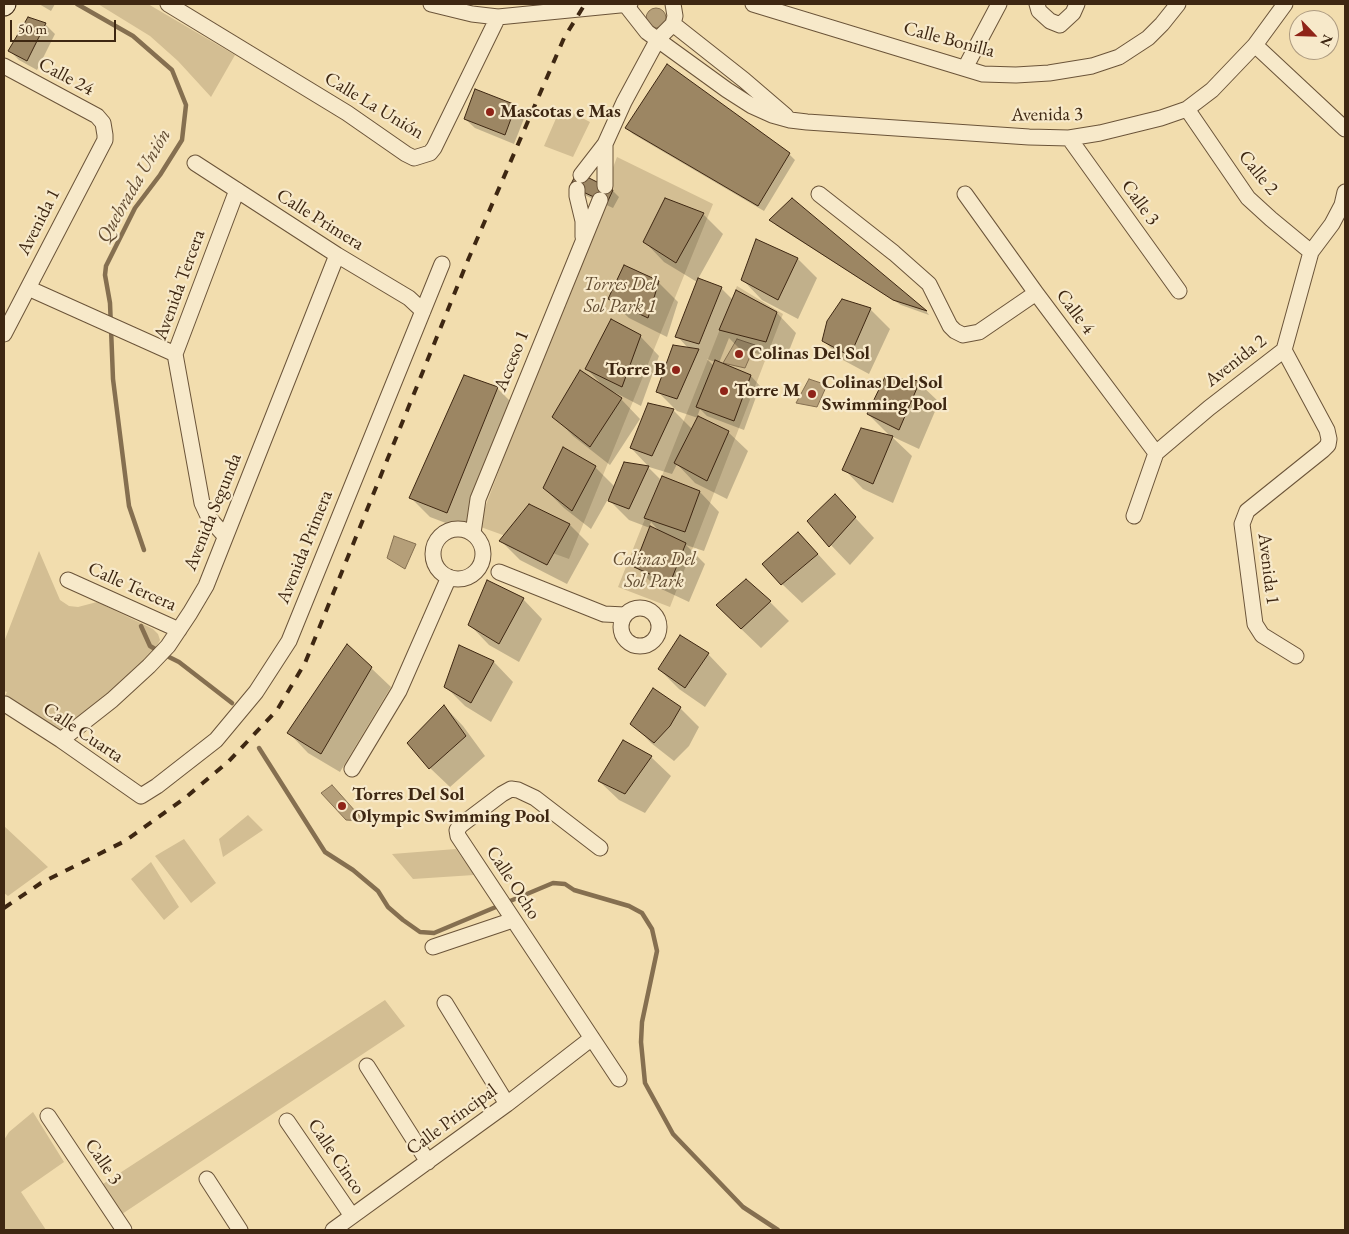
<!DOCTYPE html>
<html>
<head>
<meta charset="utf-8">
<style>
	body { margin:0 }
	#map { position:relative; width:1349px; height:1234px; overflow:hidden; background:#f2ddae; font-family:"EB Garamond",serif }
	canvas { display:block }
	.frame { position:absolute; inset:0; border:5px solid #3e2712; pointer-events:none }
	.north { position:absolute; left:1289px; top:10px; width:50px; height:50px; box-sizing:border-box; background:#f7e9ca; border:1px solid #ad9b80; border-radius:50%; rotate:114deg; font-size:14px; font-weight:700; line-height:20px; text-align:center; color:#3e2712 }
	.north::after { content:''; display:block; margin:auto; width:18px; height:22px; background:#8f2418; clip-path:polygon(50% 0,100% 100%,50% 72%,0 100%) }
	.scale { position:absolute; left:10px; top:20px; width:106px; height:22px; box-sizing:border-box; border:2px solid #3e2712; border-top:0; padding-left:6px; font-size:15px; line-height:18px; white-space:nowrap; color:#3e2712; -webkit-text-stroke:4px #f7e9ca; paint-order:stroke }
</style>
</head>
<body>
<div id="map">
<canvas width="1349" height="1234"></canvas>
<div class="frame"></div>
<div class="north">N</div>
<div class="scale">50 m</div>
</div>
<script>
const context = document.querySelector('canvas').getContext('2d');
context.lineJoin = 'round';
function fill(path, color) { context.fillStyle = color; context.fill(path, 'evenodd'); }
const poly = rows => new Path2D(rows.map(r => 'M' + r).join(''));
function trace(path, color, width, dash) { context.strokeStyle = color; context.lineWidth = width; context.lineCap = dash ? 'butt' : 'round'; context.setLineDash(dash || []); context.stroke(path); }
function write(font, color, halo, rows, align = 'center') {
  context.font = font + ' "EB Garamond",serif'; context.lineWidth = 4.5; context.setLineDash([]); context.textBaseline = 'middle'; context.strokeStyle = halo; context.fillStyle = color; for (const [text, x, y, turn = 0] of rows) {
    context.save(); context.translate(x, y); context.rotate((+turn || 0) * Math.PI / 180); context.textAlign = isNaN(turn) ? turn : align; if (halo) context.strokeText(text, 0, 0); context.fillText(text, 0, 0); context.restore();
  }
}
const green = poly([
	[98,4,148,4,235,55,211,97,178,61,150,36],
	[561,107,590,122,573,157,544,146],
	[617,157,713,204,569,559,478,526],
	[737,286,783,314,670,607,618,587],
	[39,551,60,600,69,606,78,607,97,602,153,629,158,634,160,640,152,654,112,693,58,733,4,698,7,692,4,691,4,642],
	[248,815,263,830,223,857,219,839],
	[4,826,48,867,8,896,4,893],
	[184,839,216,883,191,903,155,856],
	[456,849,474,875,413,879,392,854],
	[151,862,179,907,164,920,131,879],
	[385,1000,405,1026,122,1214,103,1184],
	[33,1112,64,1162,21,1192,46,1230,4,1230,4,1140,9,1132]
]);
const water = poly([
	'646 18a10 10 0 1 1 20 0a10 10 0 1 1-20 0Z',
	[737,339,755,345,745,368,723,363,737,339],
	[809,379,827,385,817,407,796,403,809,379],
	[394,536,416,544,405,569,387,558,394,536],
	[332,785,364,821,346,820,321,793,332,785]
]);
const shadow = poly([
	[39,4,55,4,51,11],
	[45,24,55,34,37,70,19,60,10,51],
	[515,106,525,116,514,144,475,128,465,119],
	[626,128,789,154,795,160,764,211,633,134],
	[577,174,613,191,619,197,613,208,578,192],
	[792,199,926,311,929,315,901,305,777,226,771,220],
	[666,200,704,215,723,234,698,279,721,288,733,300,736,291,777,313,796,333,785,361,740,349,729,338,719,363,751,376,760,386,744,430,707,416,700,409,697,417,728,432,748,451,727,499,695,483,677,464,672,474,649,467,631,448,649,405,674,411,692,429,698,418,677,411,657,391,689,349,677,336,697,282,664,262,645,242],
	[707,359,715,362,714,366],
	[798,259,817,278,798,319,762,300,743,280],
	[658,282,678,302,667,337,629,318,609,299],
	[870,309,890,329,869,374,843,360,823,340],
	[640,336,659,356,641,406,612,391,611,393,621,399,640,419,610,465,573,436,554,416,604,387,587,369],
	[886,378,919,383,939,402,919,449,891,436,912,456,893,503,863,489,844,469,891,437,868,414],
	[497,388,517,408,467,531,430,517,410,497],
	[595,467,615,487,648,467,661,480,662,478,700,492,719,512,704,551,686,545,705,564,689,602,655,586,635,566,650,528,629,520,608,499,591,529,564,508,544,488],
	[651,522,660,532,649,527],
	[835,496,874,538,850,565,809,522],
	[529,506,570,525,589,544,567,584,520,560,501,541],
	[817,553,836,574,802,603,782,584],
	[523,599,542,619,519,662,489,645,470,625],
	[770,602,789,621,761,648,737,625],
	[460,646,494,662,513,682,491,722,465,706,445,686],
	[708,654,727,674,705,707,679,689,659,669],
	[371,668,391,687,340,772,308,753,289,733],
	[444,706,463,726,485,756,450,787,430,768],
	[680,708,699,727,689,746,674,761,651,743,632,723],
	[623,742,651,757,671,776,645,813,619,800,599,781]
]);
const stream = poly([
	[77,4,133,36,172,70,186,105,182,140,160,175,135,208,106,266,105,275,110,303,113,379,129,506,144,550],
	[141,626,150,646,155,649],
	[169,657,179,662,232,703],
	[259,748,325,852,353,870,378,891,388,907,403,920,420,932,434,933,553,883,565,884,574,890,629,906,642,913,652,929,657,951,642,1022,641,1042,645,1083,673,1134,743,1207,778,1230]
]);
const building = poly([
	[28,17,46,23,27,61,8,51,28,17],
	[667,64,790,153,758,206,625,128,667,64],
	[475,89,516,105,505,135,464,119,475,89],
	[577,172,613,190,607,203,570,186,577,172],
	[665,198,704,213,676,263,643,242,665,198],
	[792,198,927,311,893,300,769,220,792,198],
	[756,239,798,258,778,300,741,280,756,239],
	[624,265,659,281,648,318,608,299,624,265],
	[698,278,722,287,699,344,675,337,698,278],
	[736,290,777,312,766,342,719,330,736,290],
	[842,299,871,308,850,356,822,341,827,321,842,299],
	[611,319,641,335,622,387,585,369,611,319],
	[673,345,699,349,677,399,656,392,673,345],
	[715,360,751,375,734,421,696,407,715,360],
	[580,370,622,398,590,447,552,417,580,370],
	[464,375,498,387,447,513,409,498,464,375],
	[885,377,920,381,899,430,867,414,885,377],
	[648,403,674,409,652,456,630,448,648,403],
	[698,416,729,431,707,481,674,463,698,416],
	[861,428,893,436,873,484,842,470,861,428],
	[563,447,596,466,572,511,543,488,563,447],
	[624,462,649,466,629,509,608,501,624,462],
	[662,476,700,491,685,532,644,518,662,476],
	[835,494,856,517,829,547,807,521,835,494],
	[529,504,570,524,547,565,499,541,529,504],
	[650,526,686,543,670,583,634,567,650,526],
	[798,532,818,554,781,585,762,564,798,532],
	[746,579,771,601,741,629,716,605,746,579],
	[487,580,524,598,499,644,468,625,487,580],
	[680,635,709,653,685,688,658,669,680,635],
	[347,644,372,667,321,754,287,733,347,644],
	[459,645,494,661,471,703,444,687,459,645],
	[653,688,681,707,670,726,654,743,630,724,653,688],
	[444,705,466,736,429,769,407,743,444,705],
	[623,740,652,756,625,794,598,781,623,740]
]);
const minor = poly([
	[168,4,347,113,406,154,414,158,430,153,434,148,498,17],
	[431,4,472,14,498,17,630,4],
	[625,4,647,32,727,90,752,106,772,115,790,120,807,122,1029,137,1069,138,1100,133,1161,118,1187,109,1212,90,1255,45,1285,4],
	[753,4,983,74,1016,75,1049,73,1092,66,1119,57,1148,38,1162,24,1178,4],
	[1037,4,1039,11,1050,21,1060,25,1073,13,1077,4],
	[673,24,744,80,786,116],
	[1255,45,1345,129],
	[4,66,97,116,103,123,105,135,105,140,4,334],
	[965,68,999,4],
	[1187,109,1248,198,1271,219,1311,252],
	[1069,138,1179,291],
	[605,144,605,186],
	[195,163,337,255,409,298,423,311],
	[581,175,605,144,624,102,658,39,673,24,675,16,673,4],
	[577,189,577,196,583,221,583,237],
	[819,194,894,253,929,284,950,326,955,331,963,335,979,332,1036,293],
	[965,194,1036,293,1156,453],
	[28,288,175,354],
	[1284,350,1327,430,1329,439,1328,445,1323,450,1247,511,1242,524,1255,624,1262,635,1296,656],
	[1134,516,1156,453,1209,408,1284,350,1311,252,1332,224,1342,205,1345,192],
	'433 554a25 25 0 1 1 50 0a25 25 0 1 1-50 0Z',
	[473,533,478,499,600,200],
	[225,536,209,518,202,503,175,354,237,190],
	[499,572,604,614,625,615],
	[68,580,179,630],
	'621 627a19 19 0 1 1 38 0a19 19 0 1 1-38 0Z',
	[5,704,61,740,141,796,157,786,216,740,256,692,289,641,442,264],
	[61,740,112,700,149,666,168,646,190,613,206,586,337,255],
	[352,769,399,691,449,577],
	[600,848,535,798,518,790,511,789,502,794,461,825,457,830,458,836,619,1079],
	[433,947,513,920],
	[445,1003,507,1104],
	[367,1066,428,1162],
	[48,1116,124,1230],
	[287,1121,352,1216],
	[207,1179,240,1230],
	[333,1230,507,1104,592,1038]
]);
const secondary = poly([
	[4,5,5,4]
]);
const rail = poly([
	[4,908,41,883,125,841,185,798,229,761,277,710,305,663,468,260,564,38,585,4]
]);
const markers = [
	[490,112,5,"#8f2418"],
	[739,354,5,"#8f2418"],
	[676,370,5,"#8f2418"],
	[724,391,5,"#8f2418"],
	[812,394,5,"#8f2418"],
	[342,806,5,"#8f2418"]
];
const streetNames = [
	["Calle Bonilla",949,40,15],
	["Calle 24",66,77,28],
	["Calle La Unión",374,106,31],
	["Avenida 3",1047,115,-1],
	["Calle 2",1258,173,51],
	["Calle 3",1140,203,54],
	["Calle Primera",320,220,32],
	["Avenida 1",39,222,-63],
	["Avenida Tercera",180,285,-70],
	["Calle 4",1075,312,53],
	["Acceso 1",512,361,-68],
	["Avenida 2",1236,361,-38],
	["Avenida Segunda",213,512,-68],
	["Avenida Primera",305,547,-68],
	["Avenida 1",1268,569,83],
	["Calle Tercera",132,587,24],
	["Calle Cuarta",83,733,34],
	["Calle Ocho",513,883,57],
	["Calle Principal",452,1120,-36],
	["Calle Cinco",336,1157,56],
	["Calle 3",103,1162,56]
];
const poiNames = [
	["Mascotas e Mas",500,112],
	["Colinas Del Sol",749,354],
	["Torre B",666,370,"right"],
	["Colinas Del Sol",822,383],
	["Swimming Pool",822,405],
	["Torre M",734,391],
	["Torres Del Sol",352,795],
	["Olympic Swimming Pool",352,817]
];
const parkNames = [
	["Torres Del",620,285],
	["Sol Park 1",620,307],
	["Colinas Del",654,560],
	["Sol Park",654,582]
];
const waterNames = [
	["Quebrada Unión",134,186,-60]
];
fill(green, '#d3be93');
fill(water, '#b59f79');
trace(water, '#856f50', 1);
fill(shadow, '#0003');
trace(stream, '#856f50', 4.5);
fill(building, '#9c8663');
trace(building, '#3e2712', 1);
trace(minor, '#6b5439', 17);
trace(secondary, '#3e2712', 23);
trace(minor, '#f7e9ca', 15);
trace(secondary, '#f7e9ca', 21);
trace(rail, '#3e2712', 4, [9, 9]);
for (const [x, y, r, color] of markers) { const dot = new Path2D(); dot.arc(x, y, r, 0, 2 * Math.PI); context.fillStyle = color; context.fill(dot); trace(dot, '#f7e9ca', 2); }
write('19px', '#3e2712', '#f7e9ca', streetNames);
write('bold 19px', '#3e2712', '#f7e9ca', poiNames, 'left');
write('italic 19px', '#634d32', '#f7e9ca', parkNames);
write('italic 20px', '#624b31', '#f7e9ca', waterNames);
</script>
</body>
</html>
